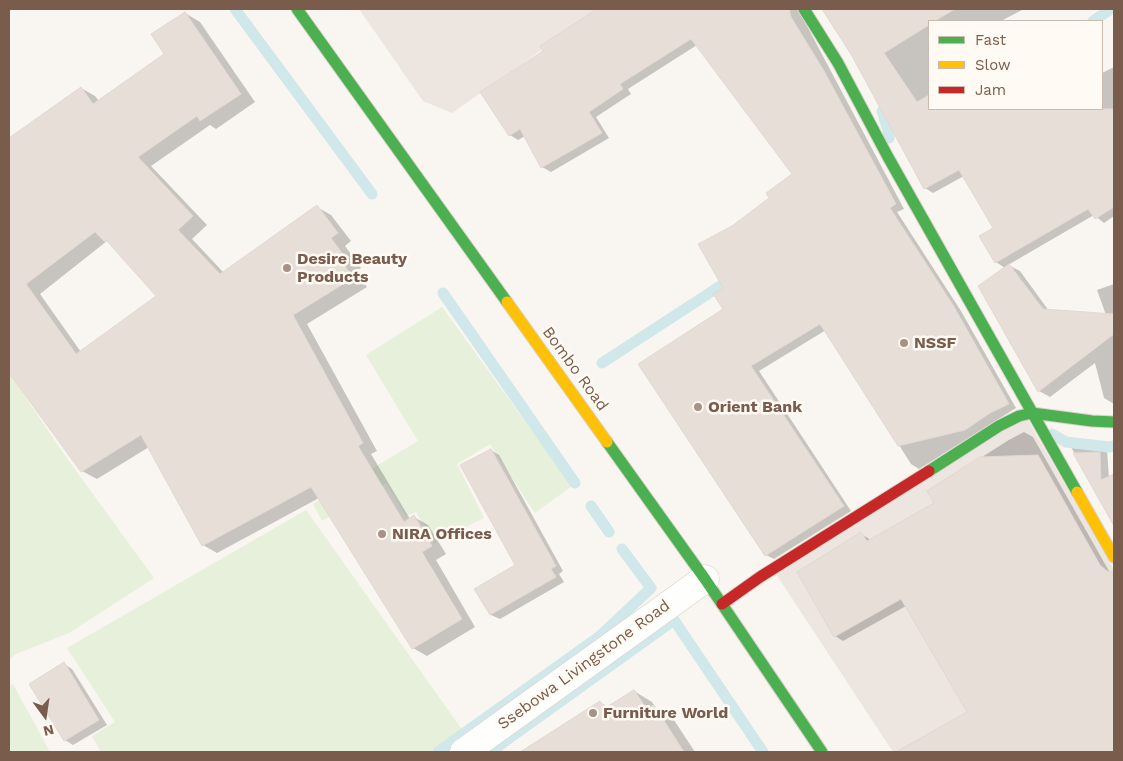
<!DOCTYPE html>
<html>
<head>
<meta charset="utf-8">
<style>
	body { margin:0 }
	#map { position:relative; width:1123px; height:761px; overflow:hidden; background:#f9f5f0; font-family:"Work Sans",sans-serif }
	canvas { display:block }
	.frame { position:absolute; inset:0; border:10px solid #7a5c4d; pointer-events:none }
	.legend { position:absolute; left:928px; top:20px; width:175px; height:90px; box-sizing:border-box; background:#fffaf3; border:1px solid #cabbb1; margin:0; padding:6px 9px; list-style:none; font-size:15px; color:#7a5c4d }
	.legend li { display:flex; align-items:center; gap:10px; height:25px }
	.legend b { width:25px; border:1px solid #cabbb1 }
	.north { position:absolute; left:20px; top:691px; width:50px; height:50px; -webkit-text-stroke:4px #fffaf3; paint-order:stroke; rotate:166deg; font-size:14px; font-weight:700; line-height:20px; text-align:center; color:#7a5c4d }
	.north::after { content:''; display:block; margin:auto; width:18px; height:22px; background:#7a5c4d; clip-path:polygon(50% 0,100% 100%,50% 72%,0 100%) }
</style>
</head>
<body>
<div id="map">
<canvas width="1123" height="761"></canvas>
<div class="frame"></div>
<ul class="legend">
<li><b style="height:6px;background:#4caf50"></b>Fast</li>
<li><b style="height:6px;background:#ffc107"></b>Slow</li>
<li><b style="height:6px;background:#c62828"></b>Jam</li>
</ul>
<div class="north">N</div>
</div>
<script>
const context = document.querySelector('canvas').getContext('2d');
context.lineJoin = 'round';
function fill(path, color) { context.fillStyle = color; context.fill(path, 'evenodd'); }
const poly = rows => new Path2D(rows.map(r => 'M' + r).join(''));
function trace(path, color, width, dash) { context.strokeStyle = color; context.lineWidth = width; context.lineCap = dash ? 'butt' : 'round'; context.setLineDash(dash || []); context.stroke(path); }
function write(font, color, halo, rows, align = 'center') {
  context.font = font + ' "Work Sans",sans-serif'; context.lineWidth = 5; context.setLineDash([]); context.textBaseline = 'middle'; context.strokeStyle = halo; context.fillStyle = color; for (const [text, x, y, turn = 0] of rows) {
    context.save(); context.translate(x, y); context.rotate((+turn || 0) * Math.PI / 180); context.textAlign = isNaN(turn) ? turn : align; if (halo) context.strokeText(text, 0, 0); context.fillText(text, 0, 0); context.restore();
  }
}
const industrial = poly([
	[359,9,600,9,452,113,423,101],
	[1026,417,1114,570,1114,752,893,752,774,571]
]);
const green = poly([
	[442,307,572,486,535,513,490,444,457,464,484,518,434,543,416,512,406,516,386,483,322,521,313,504,418,441,366,355],
	[9,373,66,457,154,578,69,633,16,654,9,660],
	[306,510,463,731,430,752,101,752,92,736,115,722,67,648],
	[13,684,50,752,9,752,9,686]
]);
const shadow = poly([
	[600,9,798,9,904,209,897,212,961,311,1016,408,919,469,911,464,826,330,759,371,851,511,774,559,766,555,724,309,724,289,733,227,771,198,793,174,697,45,628,89,631,94,596,117,609,138,551,172,542,167,525,136,518,140,510,135,545,51,542,47],
	[824,9,1024,9,1001,21,929,21,929,109,1102,109,1102,73,1114,67,1114,216,1104,223,1094,215,1008,265,1020,271,1049,311,1106,315,1097,290,1114,284,1114,404,1104,398,1095,363,1050,397,1039,391,1005,268,996,262,995,229,964,176,933,193,925,188,853,55],
	[185,13,200,22,255,102,216,129,210,125,151,166,207,225,192,239,224,273,317,207,331,215,351,241,345,246,361,268,356,271,367,287,307,324,377,451,371,454,410,519,414,517,428,525,446,554,436,560,475,627,427,656,413,648,319,498,217,553,203,545,149,447,97,479,82,471,9,357,9,140,81,88,95,96,99,101,166,54],
	[107,241,158,296,81,352,40,294],
	[1024,432,1033,437,1109,571,1114,574,1114,752,912,752,909,746,968,712,906,606,843,641,835,636,861,534,871,540,936,503,928,492,1007,441],
	[1099,445,1107,450,1109,478,1114,475,1114,523,1071,447],
	[491,450,499,455,563,571,559,574,564,582,500,619,491,615,476,589,516,565],
	[64,664,72,669,107,725,73,745,65,740],
	[634,691,652,702,656,708,672,717,695,752,522,752,600,702,609,708]
]);
const stream = poly([
	[235,9,372,194],
	[1093,21,1111,9],
	[882,111,888,130,889,138],
	[443,293,575,483],
	[602,363,734,277],
	[1052,434,1066,442,1109,447,1114,446],
	[591,506,609,532],
	[438,752,600,636,651,588,622,549],
	[490,752,674,620,763,752]
]);
const building = poly([
	[597,9,789,9,791,17,824,71,896,204,890,208,953,305,1009,404,990,413,965,430,898,446,820,324,751,366,844,506,765,556,638,364,723,309,713,294,723,288,698,244,732,226,769,198,766,193,792,174,691,39,620,84,623,89,589,112,602,133,541,168,520,129,509,136,480,92,543,51,540,46,597,9],
	[822,9,955,9,935,21,929,21,929,25,884,53,917,102,929,95,929,109,1114,109,1114,207,1095,219,1088,209,995,263,979,236,993,228,959,170,924,189,852,56,822,9],
	[185,12,241,94,200,121,197,116,138,157,193,216,178,230,220,274,317,205,338,233,331,238,347,260,343,263,353,278,293,315,363,443,358,446,404,522,414,515,432,546,422,552,462,619,412,649,311,487,202,546,141,435,81,472,9,373,9,138,81,87,93,104,164,54,151,34,185,12],
	[95,232,105,242,106,240,156,296,76,354,26,284,95,232],
	[1009,264,1043,309,1114,314,1114,334,1038,392,978,286,1009,264],
	[491,449,556,566,551,569,556,577,490,615,474,589,515,565,460,465,491,449],
	[1100,452,1101,480,1114,474,1114,526,1073,453,1100,452],
	[1038,455,1100,565,1107,571,1114,573,1114,752,896,752,967,712,901,599,834,637,797,572,861,532,867,541,934,503,927,491,980,457,1038,455],
	[64,662,99,720,64,741,29,684,64,662],
	[634,690,647,709,654,705,684,752,520,752,600,701,605,708,634,690]
]);
const street = poly([
	[464,752,705,579]
]);
const fast = poly([
	[297,9,507,302],
	[804,9,838,63,888,157,1077,492],
	[607,442,705,579,822,752],
	[929,471,999,426,1019,416,1032,413,1092,421,1114,422]
]);
const slow = poly([
	[507,302,607,442],
	[1077,492,1114,557]
]);
const jam = poly([
	[722,604,760,577,929,471]
]);
const markers = [
	[287,268,5,"#a69286"],
	[904,343,5,"#a69286"],
	[698,407,5,"#a69286"],
	[382,534,5,"#a69286"],
	[593,713,5,"#a69286"]
];
const poiNames = [
	["Desire Beauty",297,259],
	["Products",297,277],
	["NSSF",914,343],
	["Orient Bank",708,407],
	["NIRA Offices",392,534],
	["Furniture World",603,713]
];
const streetNames = [
	["Bombo Road",575,369,54],
	["Ssebowa Livingstone Road",584,665,-36]
];
fill(industrial, '#ede5e0');
fill(green, '#e7f0db');
fill(shadow, '#0003');
trace(stream, '#d0e8ea', 11);
fill(building, '#e6ded7');
trace(building, '#e2d8d2', 1);
trace(street, '#d7d1cb', 29);
trace(fast, '#d9d2cb', 13);
trace(slow, '#d9d2cb', 13);
trace(jam, '#d9d2cb', 13);
trace(street, '#fefefd', 28);
trace(fast, '#4caf50', 11);
trace(slow, '#ffc107', 11);
trace(jam, '#c62828', 11);
for (const [x, y, r, color] of markers) { const dot = new Path2D(); dot.arc(x, y, r, 0, 2 * Math.PI); context.fillStyle = color; context.fill(dot); trace(dot, '#fffaf3', 2); }
write('bold 16px', '#7a5c4d', '#fffaf3', poiNames, 'left');
write('16px', '#7a5c4d', '#fffaf3', streetNames);
</script>
</body>
</html>
